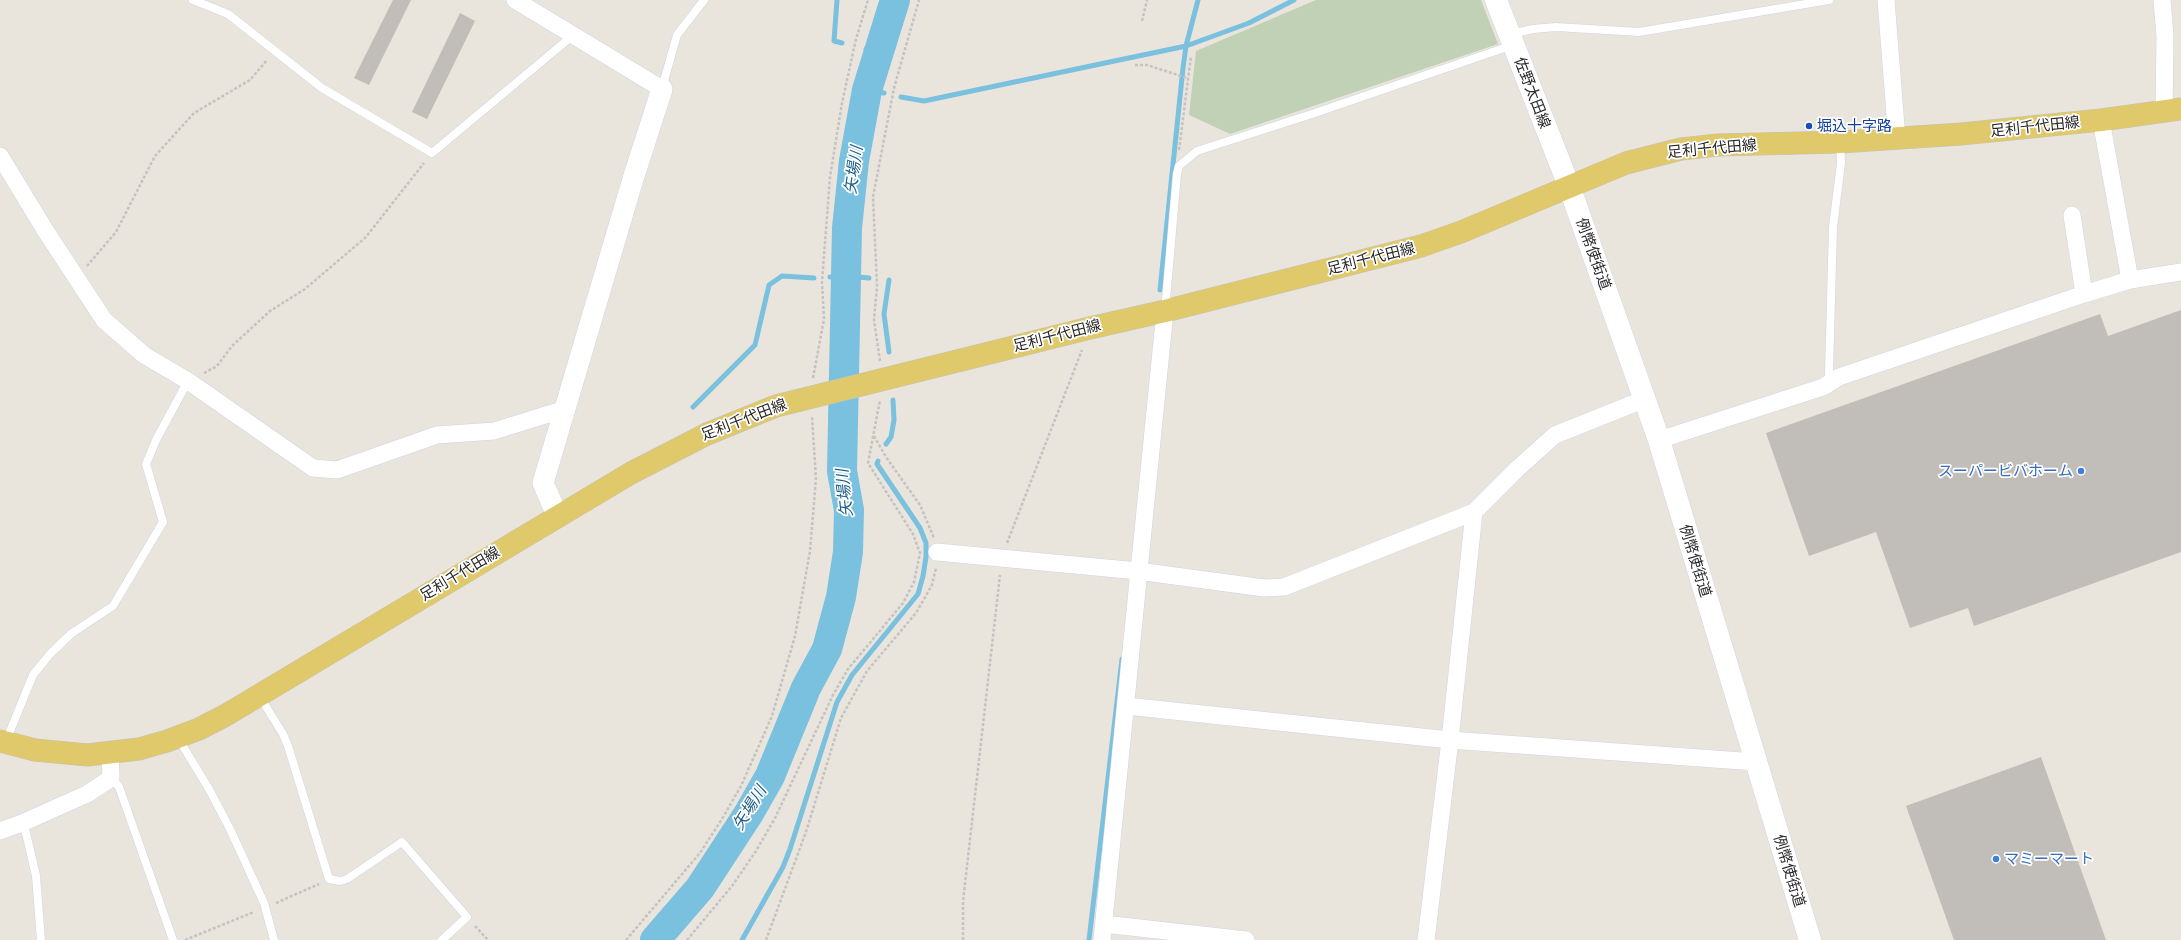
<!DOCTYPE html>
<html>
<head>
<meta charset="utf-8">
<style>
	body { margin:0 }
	canvas { display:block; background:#e9e4dc }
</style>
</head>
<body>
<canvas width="2181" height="940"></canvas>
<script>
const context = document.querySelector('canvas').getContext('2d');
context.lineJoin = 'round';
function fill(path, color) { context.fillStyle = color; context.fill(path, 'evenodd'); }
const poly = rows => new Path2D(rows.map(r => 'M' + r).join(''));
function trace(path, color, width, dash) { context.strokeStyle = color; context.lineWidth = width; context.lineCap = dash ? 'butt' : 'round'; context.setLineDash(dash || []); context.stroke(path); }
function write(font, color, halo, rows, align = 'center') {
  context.font = font + ' Mulish,"Noto Sans JP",sans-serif'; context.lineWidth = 3.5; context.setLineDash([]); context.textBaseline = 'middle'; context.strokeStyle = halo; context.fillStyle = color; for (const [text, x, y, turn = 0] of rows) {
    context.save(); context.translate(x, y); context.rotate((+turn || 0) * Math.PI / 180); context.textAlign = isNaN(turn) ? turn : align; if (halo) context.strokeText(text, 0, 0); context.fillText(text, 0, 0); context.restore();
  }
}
const cemetery = poly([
	[1316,0,1481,0,1498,44,1230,134,1189,115,1196,51]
]);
const stream = poly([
	[837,0,834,41,842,43],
	[866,49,879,53],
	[867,90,884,93],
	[901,97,924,101,1186,46,1249,23,1294,0],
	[830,277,846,276,869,278],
	[889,280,884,314,889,352],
	[1160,290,1183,68,1186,46,1198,0],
	[693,407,755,345,769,285,782,276,814,278],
	[886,444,891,437,894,420,893,400],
	[742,940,783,867,790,849,837,702,852,675,918,594,923,576,926,557,926,543,920,528,877,464,878,461],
	[1089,940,1122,659]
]);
const river = poly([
	[655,940,700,888,749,813,770,776,806,688,827,649,841,597,848,552,849,510,842,471,847,228,854,161,867,90,895,0]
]);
const building = poly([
	[393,0,411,0,369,85,354,78],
	[460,13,475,21,427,119,412,112],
	[2181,310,2181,552,1974,626,1968,608,1910,628,1876,532,1809,556,1766,433,2100,314,2108,336],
	[2041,757,2106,940,1954,940,1906,806]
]);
const path = poly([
	[1142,21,1147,0],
	[1135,65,1147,65,1187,78],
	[1179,150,1191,56],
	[87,266,116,232,155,156,194,113,250,80,267,60],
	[880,361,874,320,877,286,873,197,894,88,919,0],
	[204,373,217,366,232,346,270,311,305,289,366,237,424,163],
	[813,378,824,319,822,282,830,177,842,103,856,39,868,0],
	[874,436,886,457,920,505,934,538],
	[1007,543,1082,350],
	[276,903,319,884],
	[475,926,488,940],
	[185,940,254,912],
	[626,940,700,853,722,819,741,786,772,716,795,636,810,551,816,478,812,417],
	[687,940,732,886,756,851,775,818,833,695,848,669,903,603,914,582,920,553,913,534,868,463,880,400],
	[766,940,806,832,841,718,867,671,916,613,932,585,936,568],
	[963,940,963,901,1000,575]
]);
const service = poly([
	[193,0,228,14,322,88,432,153,565,42,571,34],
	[1511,34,1533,29,1556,27,1639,32,1829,0],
	[662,88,677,35,704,0],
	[1165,311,1177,174,1179,166,1197,151,1312,114,1513,45],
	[1830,382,1829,372,1833,227,1841,163,1840,143],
	[260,697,283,734,288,746,329,879,340,881,347,879,402,842,467,917,442,940],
	[178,738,209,789,230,829,264,903,274,940],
	[6,741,33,675,50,654,72,633,113,606,163,522,146,464,157,438,188,381],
	[111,778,119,787,123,798,173,940],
	[22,823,26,833,36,876,41,940]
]);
const minor = poly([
	[515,0,662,89],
	[1886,0,1897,139],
	[2162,0,2165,36,2164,111],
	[2101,120,2130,280],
	[0,156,45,230,104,320,144,355,188,381,313,468,337,470,437,435,494,431,565,409],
	[2072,215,2084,294],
	[1659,440,1823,387,1839,377,2084,294,2130,280,2181,272],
	[937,552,1138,571,1264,588,1284,587,1474,512,1517,469,1555,435,1645,399],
	[1126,706,1450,740,1756,762],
	[0,831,22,823,87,794,107,781,111,778,110,753],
	[1104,924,1246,940],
	[1102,940,1165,311],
	[1426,940,1450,740,1474,512]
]);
const tertiary = poly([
	[557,515,543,483,633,179,662,89]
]);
const secondary = poly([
	[1496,0,1569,186,1659,440,1810,940]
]);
const primary = poly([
	[0,741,35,750,87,755,139,749,167,741,199,729,226,715,631,473,707,434,776,406,1090,328,1165,311,1421,246,1461,232,1626,163,1681,149,1718,145,1840,142,1961,134,2101,120,2181,109]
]);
const markers = [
	[1809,126,4,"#1a4fb4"],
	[2081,471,4,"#3f7fe0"],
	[1996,859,4,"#3f7fe0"]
];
const streetNames = [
	["佐野太田線",1532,93,69],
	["足利千代田線",2035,127,-6],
	["足利千代田線",1712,149,-5],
	["例幣使街道",1593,254,70],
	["足利千代田線",1371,259,-14],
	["足利千代田線",1057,336,-14],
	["足利千代田線",744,420,-21],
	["例幣使街道",1695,561,73],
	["足利千代田線",460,574,-31],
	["例幣使街道",1789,871,73]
];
const transitNames = [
	["堀込十字路",1817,126]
];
const shopNames = [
	["スーパービバホーム",2073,471],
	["マミーマート",2004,859,"left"]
];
const waterNames = [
	["矢場川",854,170,-82],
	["矢場川",845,493,-96],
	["矢場川",750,808,-58]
];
fill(cemetery, '#c1d1b5');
trace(stream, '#7ac0df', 5);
trace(river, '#7ac0df', 30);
fill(building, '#c1bdb8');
trace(service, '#d1d3df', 9);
trace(minor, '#d1d3df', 18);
trace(tertiary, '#d1d3df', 22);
trace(secondary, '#d1d3df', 23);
trace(primary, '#c3c3c3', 23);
trace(path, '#c3c3c3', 2.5, [3, 2]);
trace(service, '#fff', 8);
trace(minor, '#fff', 17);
trace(tertiary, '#fff', 21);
trace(secondary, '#fff', 22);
trace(primary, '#dfc96b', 22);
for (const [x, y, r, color] of markers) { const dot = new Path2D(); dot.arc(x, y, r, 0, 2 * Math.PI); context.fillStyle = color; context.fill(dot); trace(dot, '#fff', 1.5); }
write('15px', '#282828', '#fff', streetNames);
write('15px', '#164399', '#fff', transitNames, 'left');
write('15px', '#366cbe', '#fff', shopNames, 'right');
write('italic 16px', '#1d5f88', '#fff', waterNames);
</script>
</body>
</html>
